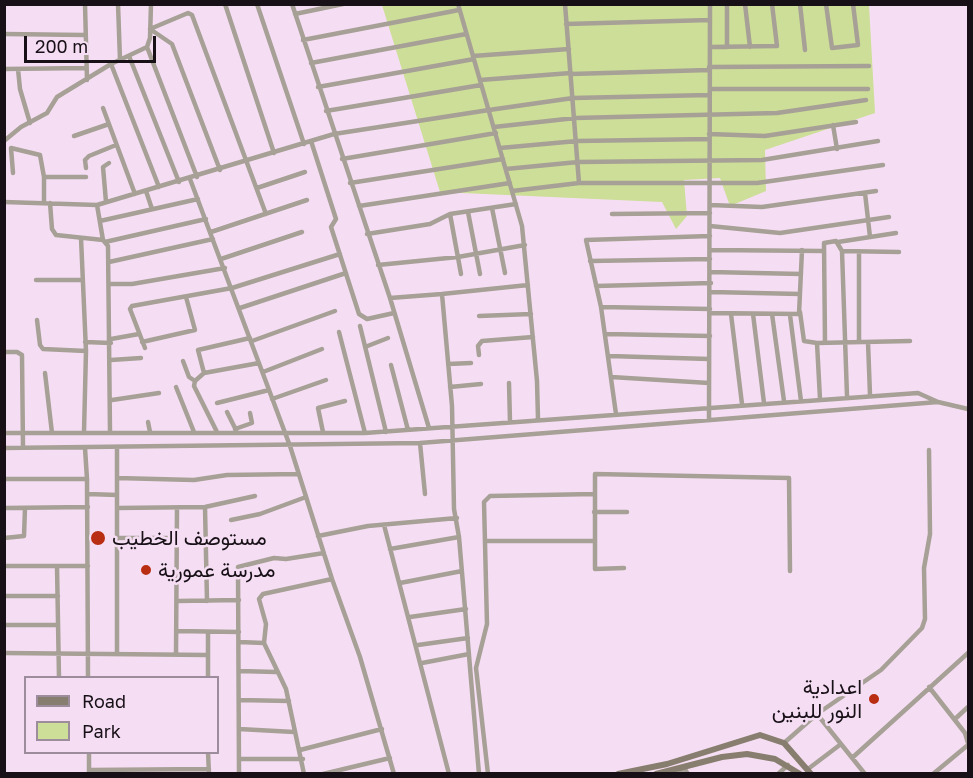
<!DOCTYPE html>
<html>
<head>
<meta charset="utf-8">
<style>
	body { margin:0 }
	#map { position:relative; width:973px; height:778px; overflow:hidden; background:#f5def3; font-family:"Golos Text",sans-serif }
	canvas { display:block }
	.frame { position:absolute; inset:0; border:6px solid #181017; pointer-events:none }
	.legend { position:absolute; left:24px; top:676px; width:195px; height:78px; box-sizing:border-box; background:#f5def3; border:2px solid #9d8c9b; margin:0; padding:8px 10px; list-style:none; font-size:18px; color:#181017 }
	.legend li { display:flex; align-items:center; gap:12px; height:30px }
	.legend b { width:30px; border:2px solid #9d8c9b }
	.scale { position:absolute; left:24px; top:36px; width:132px; height:27px; box-sizing:border-box; border:3px solid #181017; border-top:0; padding-left:8px; font-size:18px; line-height:21px; white-space:nowrap; color:#181017; -webkit-text-stroke:4px #f5def3; paint-order:stroke }
</style>
</head>
<body>
<div id="map">
<canvas width="973" height="778"></canvas>
<div class="frame"></div>
<ul class="legend">
<li><b style="height:8px;background:#887e6f"></b>Road</li>
<li><b style="height:16px;background:#ccde97"></b>Park</li>
</ul>
<div class="scale">200 m</div>
</div>
<script>
const context = document.querySelector('canvas').getContext('2d');
context.lineJoin = 'round';
function fill(path, color) { context.fillStyle = color; context.fill(path, 'evenodd'); }
const poly = rows => new Path2D(rows.map(r => 'M' + r).join(''));
function trace(path, color, width, dash) { context.strokeStyle = color; context.lineWidth = width; context.lineCap = dash ? 'butt' : 'round'; context.setLineDash(dash || []); context.stroke(path); }
function write(font, color, halo, rows, align = 'center') {
  context.font = font + ' "Golos Text",Vazirmatn,sans-serif'; context.lineWidth = 5; context.setLineDash([]); context.textBaseline = 'middle'; context.strokeStyle = halo; context.fillStyle = color; for (const [text, x, y, turn = 0] of rows) {
    context.save(); context.translate(x, y); context.rotate((+turn || 0) * Math.PI / 180); context.textAlign = isNaN(turn) ? turn : align; if (halo) context.strokeText(text, 0, 0); context.fillText(text, 0, 0); context.restore();
  }
}
const green = poly([
	[382,5,869,5,875,113,765,150,766,191,730,206,720,178,684,180,687,216,676,229,662,202,440,192]
]);
const street = poly([
	[85,4,87,80],
	[118,4,120,60],
	[225,4,274,153],
	[257,4,304,144],
	[292,4,390,298,429,428],
	[458,4,522,226,537,381,538,419],
	[565,4,579,183],
	[745,4,750,47],
	[800,4,805,50],
	[826,4,832,48,858,45,853,4],
	[295,14,343,4],
	[566,24,710,20],
	[150,29,188,13,192,15,266,214],
	[150,29,172,44,220,170],
	[4,34,85,35],
	[303,40,459,10],
	[147,47,197,177],
	[710,47,777,46,772,4],
	[727,47,727,4],
	[129,56,179,182],
	[473,56,569,49],
	[311,63,466,34],
	[111,64,159,187],
	[709,67,869,66],
	[4,69,86,68],
	[18,69,20,89,30,123],
	[571,74,709,70],
	[480,80,571,73],
	[318,87,474,59],
	[710,89,868,89],
	[103,108,135,194],
	[326,111,481,85],
	[833,125,837,149],
	[494,127,575,118,777,113,866,100],
	[709,134,765,136,856,122],
	[74,136,109,124],
	[4,141,21,127,47,113,57,97,111,64,147,47,150,38,151,4],
	[311,141,336,219,331,227,359,314,367,319,394,313],
	[500,148,577,141,709,139],
	[342,159,496,133],
	[86,168,85,160,89,156,116,145],
	[506,169,578,162,762,160,878,141],
	[13,173,11,148,40,155,44,177,44,202],
	[44,177,86,177],
	[190,179,290,446,332,579,360,657,394,774],
	[350,183,503,159],
	[257,188,305,172],
	[146,191,152,209],
	[512,191,579,183,757,183,883,165],
	[865,193,870,237],
	[4,202,97,205,334,134,489,110,573,98,709,95],
	[106,202,103,167,109,163],
	[50,203,52,229,56,235,103,240,108,246,110,432],
	[97,205,103,240],
	[710,205,762,207,876,191],
	[359,206,510,183],
	[492,208,505,273],
	[468,212,480,274],
	[450,214,461,274],
	[612,214,710,213],
	[100,221,198,199],
	[710,226,780,233,889,217],
	[211,232,307,200],
	[367,234,430,224,450,214,516,204],
	[81,238,86,351,84,432],
	[105,242,206,219],
	[838,242,896,233],
	[710,250,823,251],
	[842,251,847,396],
	[859,253,859,342],
	[221,259,302,232],
	[590,261,710,259],
	[109,262,213,239],
	[378,265,458,257,525,245],
	[710,272,801,274],
	[36,280,83,280],
	[110,284,132,284,225,268],
	[596,286,711,283],
	[711,292,800,294],
	[442,294,528,285],
	[390,298,442,294,452,406,454,509,459,537,479,774],
	[601,307,710,309],
	[240,308,346,273],
	[800,312,804,341,817,343],
	[710,313,799,314,802,250],
	[731,314,742,404],
	[753,314,764,403],
	[772,314,784,401],
	[790,315,801,401],
	[479,316,531,314],
	[37,320,40,345,43,349,86,351],
	[360,326,386,432],
	[339,332,365,433],
	[606,334,710,336],
	[111,339,139,334],
	[252,341,335,311],
	[85,342,111,343],
	[142,342,195,330,186,297],
	[868,342,870,395],
	[825,343,824,243,836,241,842,251,899,252],
	[365,347,388,338],
	[145,348,130,309,132,306,232,288,340,254],
	[4,352,17,352,22,355,23,448],
	[479,355,478,346,482,341,533,337],
	[609,356,709,359],
	[111,360,141,358],
	[183,361,189,377,195,381],
	[448,364,471,363],
	[391,365,408,430],
	[263,372,322,349],
	[45,373,52,433],
	[204,373,198,350,250,338],
	[611,377,709,383],
	[509,383,510,422],
	[176,387,194,432],
	[450,387,481,384],
	[272,399,326,380],
	[820,399,817,343,910,341],
	[112,400,159,393],
	[217,403,269,390],
	[227,412,236,430],
	[616,414,601,307,586,240,710,236],
	[709,419,710,4],
	[148,422,150,432],
	[235,429,252,423,250,413],
	[217,432,194,386,195,381,204,373,259,363],
	[323,432,318,408,345,401],
	[4,433,365,433,918,393,938,402,968,409],
	[420,443,425,494],
	[4,448,420,443,938,402],
	[85,448,87,479,88,678],
	[117,448,117,653],
	[117,478,194,480,227,475,299,474],
	[4,479,87,479],
	[88,494,117,495],
	[205,507,207,601],
	[4,508,88,507],
	[117,508,205,507,255,496],
	[594,512,627,512],
	[231,520,260,514,306,497],
	[384,525,449,774],
	[318,536,368,526,457,518],
	[4,538,24,536,25,508],
	[117,538,177,538],
	[486,541,594,541],
	[390,549,459,537],
	[4,566,88,566],
	[57,566,59,678],
	[624,568,595,569,595,474,789,478,790,571],
	[400,583,462,571],
	[4,596,58,596],
	[177,601,239,600],
	[410,617,466,609],
	[4,625,58,625],
	[176,631,239,632],
	[208,632,208,678],
	[239,642,264,643],
	[418,645,468,638],
	[4,653,208,655],
	[176,654,177,508],
	[422,663,469,654],
	[239,671,276,672],
	[929,687,965,733,968,743],
	[239,700,289,701],
	[817,714,865,774],
	[955,719,968,707],
	[239,729,294,732],
	[784,743,817,714,881,670,922,628,925,619,924,568,930,534,929,450],
	[300,750,382,729],
	[208,752,209,774],
	[852,758,968,653],
	[239,759,303,759],
	[808,769,841,744],
	[89,770,209,769],
	[89,774,89,752],
	[239,774,238,567,274,558,286,559,324,553],
	[304,774,286,689,264,643,266,624,259,599,263,594,332,579],
	[323,774,390,758],
	[488,774,476,668,487,624,484,502,490,496,594,494],
	[678,774,684,768,688,774],
	[778,774,788,765],
	[933,774,968,745]
]);
const secondary = poly([
	[618,774,667,764,760,735,784,743,811,774],
	[656,774,722,757,747,754,775,759,800,774]
]);
const markers = [
	[98,538,8,"#b92d12"],
	[146,570,6,"#b92d12"],
	[874,699,6,"#b92d12"]
];
const poiNames = [
	["مستوصف الخطيب",112,538],
	["مدرسة عمورية",158,570],
	["اعدادية",862,687,"right"],
	["النور للبنين",862,711,"right"]
];
fill(green, '#ccde97');
trace(street, '#a7a096', 4.5);
trace(secondary, '#887e6f', 6);
for (const [x, y, r, color] of markers) { const dot = new Path2D(); dot.arc(x, y, r, 0, 2 * Math.PI); context.fillStyle = color; context.fill(dot); trace(dot, '#f5def3', 2); }
write('21px', '#181017', '#f5def3', poiNames, 'left');
</script>
</body>
</html>
